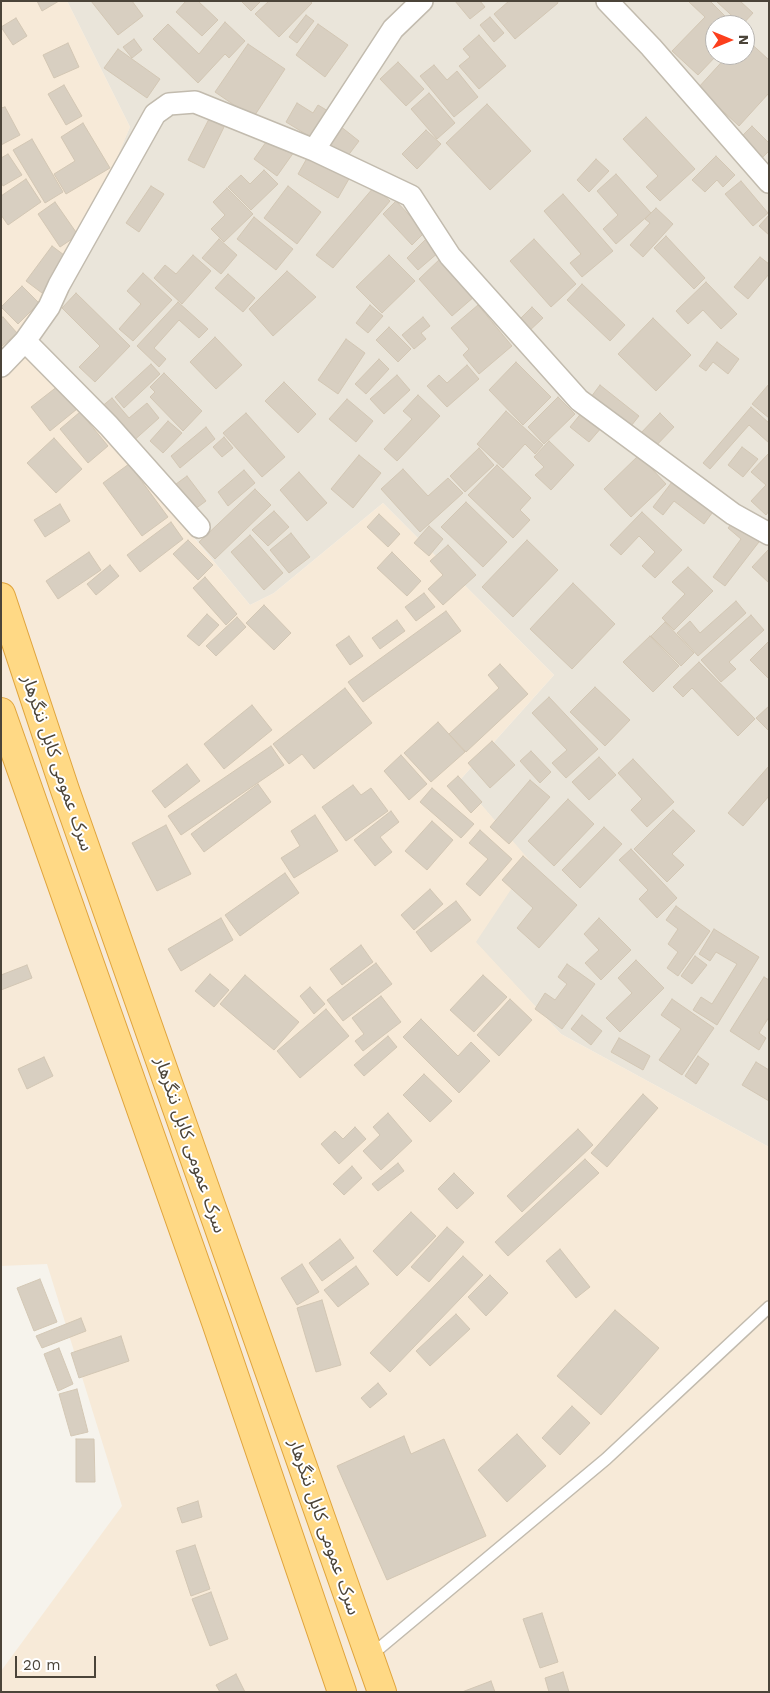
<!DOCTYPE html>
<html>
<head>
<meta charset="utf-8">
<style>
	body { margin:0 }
	#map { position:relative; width:770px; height:1693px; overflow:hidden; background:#f6f3ec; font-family:"Work Sans",sans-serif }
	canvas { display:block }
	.frame { position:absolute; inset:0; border:2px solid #4b4439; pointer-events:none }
	.north { position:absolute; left:705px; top:15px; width:50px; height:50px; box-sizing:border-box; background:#fff; border:1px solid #b7b4b0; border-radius:50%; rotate:90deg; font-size:14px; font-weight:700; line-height:20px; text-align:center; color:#4b4439 }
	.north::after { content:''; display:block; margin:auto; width:18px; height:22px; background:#fc3f1d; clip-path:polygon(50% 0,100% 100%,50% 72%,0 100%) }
	.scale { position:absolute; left:15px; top:1656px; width:81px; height:22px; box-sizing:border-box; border:2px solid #4b4439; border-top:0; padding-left:6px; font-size:15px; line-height:18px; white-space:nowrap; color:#4b4439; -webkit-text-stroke:4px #fff; paint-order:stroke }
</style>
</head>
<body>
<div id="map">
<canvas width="770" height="1693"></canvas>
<div class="frame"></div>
<div class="north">N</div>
<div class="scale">20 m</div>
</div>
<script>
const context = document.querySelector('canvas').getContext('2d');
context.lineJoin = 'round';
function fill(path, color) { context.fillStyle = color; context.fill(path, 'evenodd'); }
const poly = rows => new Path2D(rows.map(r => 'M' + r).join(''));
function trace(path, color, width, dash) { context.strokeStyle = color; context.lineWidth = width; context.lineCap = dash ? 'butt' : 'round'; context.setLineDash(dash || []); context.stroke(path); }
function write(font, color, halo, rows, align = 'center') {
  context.font = font + ' "Work Sans","Noto Sans Arabic",sans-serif'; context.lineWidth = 4; context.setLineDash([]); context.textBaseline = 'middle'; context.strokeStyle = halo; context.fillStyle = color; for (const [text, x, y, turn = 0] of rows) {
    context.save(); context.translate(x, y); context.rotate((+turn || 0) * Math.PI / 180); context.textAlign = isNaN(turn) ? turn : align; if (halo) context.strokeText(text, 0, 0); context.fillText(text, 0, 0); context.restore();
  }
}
const residential = poly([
	[67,1,769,1,769,1147,561,1034,475,942,529,861,460,780,554,675,383,503,274,593,250,605,33,343,130,127],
	[715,25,745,25,745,55,715,55]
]);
const commercial = poly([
	[1,1,67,1,130,127,44,333,33,344,250,605,274,593,383,503,554,675,460,780,530,861,476,942,561,1034,769,1147,769,1692,1,1692,1,1671,122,1506,47,1264,1,1266]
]);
const building = poly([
	[37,1,59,1,42,11,37,1],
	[91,1,132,1,143,16,118,35,91,1],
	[186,1,198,1,218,20,202,36,176,12,186,1],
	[241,1,261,1,251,11,241,1],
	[269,1,310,1,312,3,279,37,255,14,269,1],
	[455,1,480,1,485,7,470,19,455,1],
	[509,1,557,1,558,3,515,39,494,14,509,1],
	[688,1,710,1,734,25,715,25,715,55,717,55,698,75,672,51,705,17,688,1],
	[716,1,740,1,753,13,742,25,716,1],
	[306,15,314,21,297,43,289,37,306,15],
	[490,17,504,33,494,42,480,25,490,17],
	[16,18,27,36,13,45,1,27,16,18],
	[225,22,245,41,229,58,225,54,198,83,153,39,168,24,199,54,225,22],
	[318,24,348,45,325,77,296,55,318,24],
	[479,35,506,66,479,89,459,66,470,57,463,49,479,35],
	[745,38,769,60,769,93,739,126,698,88,728,55,745,55,745,38],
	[134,39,142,50,132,58,123,47,134,39],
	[68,43,79,67,54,78,43,55,68,43],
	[248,44,285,69,253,118,215,92,248,44],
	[118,49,160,79,147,98,104,68,118,49],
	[398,62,424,89,406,106,380,79,398,62],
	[434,65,447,80,457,71,478,97,454,117,420,76,434,65],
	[64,85,82,116,66,125,48,94,64,85],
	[429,93,455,123,437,139,411,109,429,93],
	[297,103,313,113,318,105,333,114,317,141,286,122,297,103],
	[487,104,531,151,490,190,446,143,487,104],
	[5,107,20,135,1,145,1,108,5,107],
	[646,117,695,169,660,201,646,187,658,176,623,139,646,117],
	[209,119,224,127,204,168,188,160,209,119],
	[83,123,110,168,66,194,54,174,75,161,61,137,83,123],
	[340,126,359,141,344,161,325,147,340,126],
	[752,126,769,143,769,151,763,157,742,136,752,126],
	[426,130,441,144,417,169,402,154,426,130],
	[271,135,294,152,277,176,254,159,271,135],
	[32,139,63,192,45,203,13,150,32,139],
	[310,153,350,177,338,198,298,174,310,153],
	[8,154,22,175,3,186,1,182,1,158,8,154],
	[716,156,735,175,723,187,717,180,705,192,692,180,716,156],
	[596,159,609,171,589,192,577,180,596,159],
	[264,170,278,184,251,210,228,187,241,175,250,184,264,170],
	[616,174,651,213,616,244,603,229,618,215,597,191,616,174],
	[26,179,41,202,8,225,1,215,1,196,26,179],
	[741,181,768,213,753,226,725,194,741,181],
	[151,186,164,194,139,232,126,223,151,186],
	[288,186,321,212,297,244,264,218,288,186],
	[374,187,390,201,333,268,316,255,374,187],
	[227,188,253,214,224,242,211,229,225,215,213,202,227,188],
	[563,194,613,251,582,277,570,263,581,254,544,211,563,194],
	[396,201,425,232,412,245,383,214,396,201],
	[55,202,78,235,60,247,38,214,55,202],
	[656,208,673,224,643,257,630,245,650,223,645,219,656,208],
	[769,215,769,235,759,226,769,215],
	[254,217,293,249,276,270,237,239,254,217],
	[666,236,705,278,694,289,654,248,666,236],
	[219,239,237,255,221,274,202,258,219,239],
	[426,239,439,252,418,270,407,258,426,239],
	[534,239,576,284,551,307,510,261,534,239],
	[52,246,68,258,42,293,26,281,52,246],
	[193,255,211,271,182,304,154,278,165,265,176,274,193,255],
	[389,255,415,281,382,313,356,287,389,255],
	[760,257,769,264,769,274,748,299,734,287,760,257],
	[441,258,475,296,452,316,419,279,441,258],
	[287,271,316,297,273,336,249,309,287,271],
	[143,273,172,300,133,341,119,329,141,304,127,291,143,273],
	[228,274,255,298,243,312,215,288,228,274],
	[706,282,737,314,721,329,703,310,688,324,676,311,706,282],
	[582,284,625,325,610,341,567,300,582,284],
	[22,286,39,303,18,324,1,307,22,286],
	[76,293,130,346,95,382,79,367,100,346,62,308,76,293],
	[178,302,208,329,199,338,179,320,154,348,166,359,159,367,137,346,178,302],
	[370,305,383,316,368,333,356,323,370,305],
	[478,305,512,346,479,374,463,355,469,349,451,328,478,305],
	[532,307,543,318,527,333,517,322,532,307],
	[3,317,17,333,1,347,1,318,3,317],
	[423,317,430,326,421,333,426,339,414,349,402,335,423,317],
	[653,318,691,355,656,391,618,354,653,318],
	[389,327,411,349,398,362,376,340,389,327],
	[215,337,242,365,216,389,190,362,215,337],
	[346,339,365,353,338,394,318,380,346,339],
	[717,342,739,359,728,374,713,362,706,371,699,366,717,342],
	[379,359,389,369,366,394,355,384,379,359],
	[516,362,551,397,523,425,489,390,516,362],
	[151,364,160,374,124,408,115,397,151,364],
	[467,365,479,379,447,407,427,386,439,375,447,383,467,365],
	[164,373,202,411,183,431,150,397,155,392,150,387,164,373],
	[397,375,410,390,384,414,370,399,397,375],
	[284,382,316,414,298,433,265,401,284,382],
	[769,384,769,418,752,404,769,384],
	[600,385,639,416,627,431,588,401,600,385],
	[58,386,77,409,50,431,31,407,58,386],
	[418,395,440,416,397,461,384,449,412,419,403,411,418,395],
	[558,397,575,414,544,444,528,427,558,397],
	[112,398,129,418,147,403,159,418,131,443,100,408,112,398],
	[347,399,373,421,356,442,329,419,347,399],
	[751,407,769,423,769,443,749,425,710,469,703,463,751,407],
	[506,411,543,445,535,454,525,444,503,468,477,444,506,411],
	[583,411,602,427,589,442,570,427,583,411],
	[80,412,108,446,88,463,60,429,80,412],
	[246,413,285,457,262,477,223,433,246,413],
	[660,413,674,427,653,449,639,435,660,413],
	[168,421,182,433,163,453,150,441,168,421],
	[206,427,215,439,180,468,171,456,206,427],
	[224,437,233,448,222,457,213,447,224,437],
	[54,438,82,469,56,493,27,463,54,438],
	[549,441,574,465,551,490,535,475,544,467,534,457,549,441],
	[742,447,758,459,743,477,728,465,742,447],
	[479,448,494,465,465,492,450,476,479,448],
	[769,453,769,511,766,515,751,501,766,485,751,472,769,453],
	[359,455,381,473,353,508,331,489,359,455],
	[639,455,666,484,631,517,604,489,639,455],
	[129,464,168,517,142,536,103,483,129,464],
	[497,465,531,498,520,510,530,520,513,538,468,495,497,465],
	[403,469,428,496,448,478,463,493,420,532,381,489,403,469],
	[244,470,255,483,228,506,218,492,244,470],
	[299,472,327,503,307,521,280,490,299,472],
	[187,476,206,501,191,512,172,487,187,476],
	[675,478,715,509,704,524,674,501,663,515,653,507,675,478],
	[255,489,271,505,215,559,199,542,255,489],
	[466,502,507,542,483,567,441,527,466,502],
	[60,504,70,521,45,537,34,520,60,504],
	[274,511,289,527,268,546,252,530,274,511],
	[642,512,682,550,655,578,642,566,655,552,639,536,621,555,610,545,642,512],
	[379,514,400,534,388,547,367,527,379,514],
	[736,518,762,538,725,586,713,577,741,539,728,528,736,518],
	[171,522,183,539,140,572,127,555,171,522],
	[429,526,443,539,429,556,414,543,429,526],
	[291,533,310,557,289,573,270,550,291,533],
	[250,535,283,573,264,590,231,552,250,535],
	[188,540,213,565,198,580,173,554,188,540],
	[527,540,558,570,513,617,482,587,527,540],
	[448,545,476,575,443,605,428,589,443,575,430,561,448,545],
	[769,549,769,583,752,567,769,549],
	[89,552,101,570,58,599,46,581,89,552],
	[392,552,421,581,407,596,377,568,392,552],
	[110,565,119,576,96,595,87,584,110,565],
	[688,567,713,591,674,630,662,618,685,594,672,582,688,567],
	[205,577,237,614,226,625,193,588,205,577],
	[573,583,615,624,572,669,530,629,573,583],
	[424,593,435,607,416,621,405,607,424,593],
	[736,601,746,613,698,656,677,633,690,621,700,633,736,601],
	[264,605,291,633,274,650,246,623,264,605],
	[446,611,461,631,363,702,348,682,446,611],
	[207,614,219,625,199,646,187,636,207,614],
	[751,615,764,630,729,662,736,669,721,682,701,660,751,615],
	[237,617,246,627,216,656,206,646,237,617],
	[397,620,405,631,380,649,372,638,397,620],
	[665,622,694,653,681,666,651,636,665,622],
	[349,636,363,656,350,665,336,645,349,636],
	[650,636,679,666,653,692,623,662,650,636],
	[769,641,769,679,750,660,769,641],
	[699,662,755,719,738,736,692,688,683,697,673,687,699,662],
	[500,664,528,694,466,752,449,734,499,688,488,675,500,664],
	[595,687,630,720,605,746,570,712,595,687],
	[345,688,372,723,314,769,302,754,289,764,273,744,345,688],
	[549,697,598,749,566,778,552,763,567,750,532,713,549,697],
	[252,705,272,730,224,769,204,744,252,705],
	[769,706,769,731,756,718,769,706],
	[438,722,465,752,431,782,404,753,438,722],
	[492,741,515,765,490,788,468,763,492,741],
	[271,746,284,765,181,835,168,816,271,746],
	[531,751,551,772,540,783,520,761,531,751],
	[401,755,427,784,409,800,384,771,401,755],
	[599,757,616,775,589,800,572,782,599,757],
	[633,759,674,802,647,827,631,810,642,799,618,773,633,759],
	[187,764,200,781,165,808,152,791,187,764],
	[769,766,769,796,743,826,728,813,769,766],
	[458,776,482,802,471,813,447,786,458,776],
	[530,780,550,797,509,844,490,827,530,780],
	[258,784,271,802,204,852,191,834,258,784],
	[353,785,361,795,371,788,388,811,346,841,322,807,353,785],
	[432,788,474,824,461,838,420,802,432,788],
	[568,799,594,824,554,866,528,841,568,799],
	[673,810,695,831,672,854,684,865,667,882,634,849,673,810],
	[391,811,399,822,380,837,392,852,375,866,354,840,391,811],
	[315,815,338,851,294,878,281,858,300,846,291,831,315,815],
	[432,821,453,840,427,870,405,851,432,821],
	[166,825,191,874,157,891,132,843,166,825],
	[604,827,622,844,580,888,562,870,604,827],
	[480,830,512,859,480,896,466,884,488,859,469,843,480,830],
	[631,849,677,898,657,918,639,899,648,890,619,860,631,849],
	[523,856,577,905,539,948,517,928,533,908,502,880,523,856],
	[285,873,299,893,240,936,225,915,285,873],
	[430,889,443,904,414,930,401,915,430,889],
	[456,901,471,920,431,952,416,932,456,901],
	[676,906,710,931,678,976,667,968,678,952,668,944,678,929,666,920,676,906],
	[221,918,233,940,181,971,168,949,221,918],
	[599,918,631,950,601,980,585,963,599,950,584,934,599,918],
	[714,929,759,957,717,1025,693,1010,701,997,712,1004,737,964,716,952,710,961,699,954,714,929],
	[361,945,373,962,342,985,330,969,361,945],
	[695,956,707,965,692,984,681,976,695,956],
	[636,960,664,988,620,1032,606,1018,632,993,618,978,636,960],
	[376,963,392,984,343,1021,327,1000,376,963],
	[567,964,595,984,562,1029,535,1009,545,993,555,1000,567,984,558,977,567,964],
	[27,965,32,978,1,990,1,975,27,965],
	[210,974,229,990,214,1007,195,991,210,974],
	[245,975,299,1022,274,1050,220,1004,245,975],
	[483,975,507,997,474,1032,450,1010,483,975],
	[764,977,769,980,769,1017,759,1033,766,1038,759,1050,730,1031,764,977],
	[310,987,325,1004,314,1014,300,996,310,987],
	[381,996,401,1022,363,1051,355,1041,364,1034,352,1018,381,996],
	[510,999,532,1020,499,1056,477,1035,510,999],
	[672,999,714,1028,682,1075,659,1060,681,1029,661,1015,672,999],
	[326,1009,349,1036,300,1078,277,1051,326,1009],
	[582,1015,602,1031,591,1045,571,1029,582,1015],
	[421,1019,458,1056,471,1042,490,1061,459,1093,403,1037,421,1019],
	[388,1036,397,1047,364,1076,354,1065,388,1036],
	[619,1038,650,1056,643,1070,611,1052,619,1038],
	[698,1056,709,1064,696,1084,685,1076,698,1056],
	[44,1057,53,1076,27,1089,18,1069,44,1057],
	[756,1062,769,1070,769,1101,742,1085,756,1062],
	[424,1074,452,1101,430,1122,403,1095,424,1074],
	[643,1094,658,1108,607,1167,591,1153,643,1094],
	[388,1113,412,1141,381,1170,363,1151,380,1135,373,1127,388,1113],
	[355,1127,366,1139,339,1164,321,1144,335,1131,343,1139,355,1127],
	[578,1129,593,1145,522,1212,507,1196,578,1129],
	[585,1159,599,1173,508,1256,495,1242,585,1159],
	[398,1163,404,1171,378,1191,372,1184,398,1163],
	[352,1166,362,1178,344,1195,333,1184,352,1166],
	[454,1173,474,1193,457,1209,438,1189,454,1173],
	[411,1212,436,1236,397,1276,373,1251,411,1212],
	[447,1227,464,1242,429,1282,411,1267,447,1227],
	[340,1239,354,1258,322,1281,309,1263,340,1239],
	[560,1249,590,1287,576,1298,546,1261,560,1249],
	[463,1256,483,1275,390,1372,370,1353,463,1256],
	[302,1264,319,1292,297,1305,281,1278,302,1264],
	[356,1266,369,1284,338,1307,324,1290,356,1266],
	[490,1275,508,1293,486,1316,468,1297,490,1275],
	[40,1279,57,1322,34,1331,17,1288,40,1279],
	[322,1300,341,1365,316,1372,297,1308,322,1300],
	[615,1310,659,1348,601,1415,557,1376,615,1310],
	[456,1314,470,1329,430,1366,416,1351,456,1314],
	[81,1318,86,1331,42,1348,36,1336,81,1318],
	[121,1336,129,1361,79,1378,71,1353,121,1336],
	[59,1348,73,1384,58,1391,44,1354,59,1348],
	[378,1383,387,1394,370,1408,361,1398,378,1383],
	[77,1389,88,1432,71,1436,59,1394,77,1389],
	[572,1406,590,1423,560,1455,542,1438,572,1406],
	[517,1434,546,1466,507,1502,478,1470,517,1434],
	[404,1436,411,1454,444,1439,486,1536,387,1580,337,1466,404,1436],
	[76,1439,94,1439,95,1482,76,1482,76,1439],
	[198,1501,202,1517,182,1523,177,1508,198,1501],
	[195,1545,210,1589,191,1596,176,1551,195,1545],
	[211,1592,228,1639,210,1646,192,1599,211,1592],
	[542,1613,558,1662,540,1668,523,1619,542,1613],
	[563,1672,569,1692,549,1692,545,1678,563,1672],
	[236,1674,245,1692,220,1692,216,1685,236,1674],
	[491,1681,495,1692,462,1692,491,1681]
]);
const service = poly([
	[370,1656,606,1459,769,1307]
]);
const minor = poly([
	[607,1,651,47,769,182],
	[314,150,393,29,422,1],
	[25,341,109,426,199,527],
	[1,366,25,341,49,307,59,285,155,114,169,104,195,102,314,150,411,196,450,256,579,400,733,514,769,534]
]);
const trunk = poly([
	[1,597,65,790,382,1692],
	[1,712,216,1322,342,1692]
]);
const streetNames = [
	["سرک عمومی کابل ننگرهار",57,763,71],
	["سرک عمومی کابل ننگرهار",190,1145,71],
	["سرک عمومی کابل ننگرهار",324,1527,71]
];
fill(residential, '#eae5da');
fill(commercial, '#f7ead8');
fill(building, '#d8cfc1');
trace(building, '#d3c7b4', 1);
trace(service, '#c2bbae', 14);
trace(minor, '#c2bbae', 24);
trace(trunk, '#e0a43c', 30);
trace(service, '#fff', 11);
trace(minor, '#fff', 21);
trace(trunk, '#ffd985', 28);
write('18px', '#4b4439', '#fff', streetNames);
</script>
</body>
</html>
